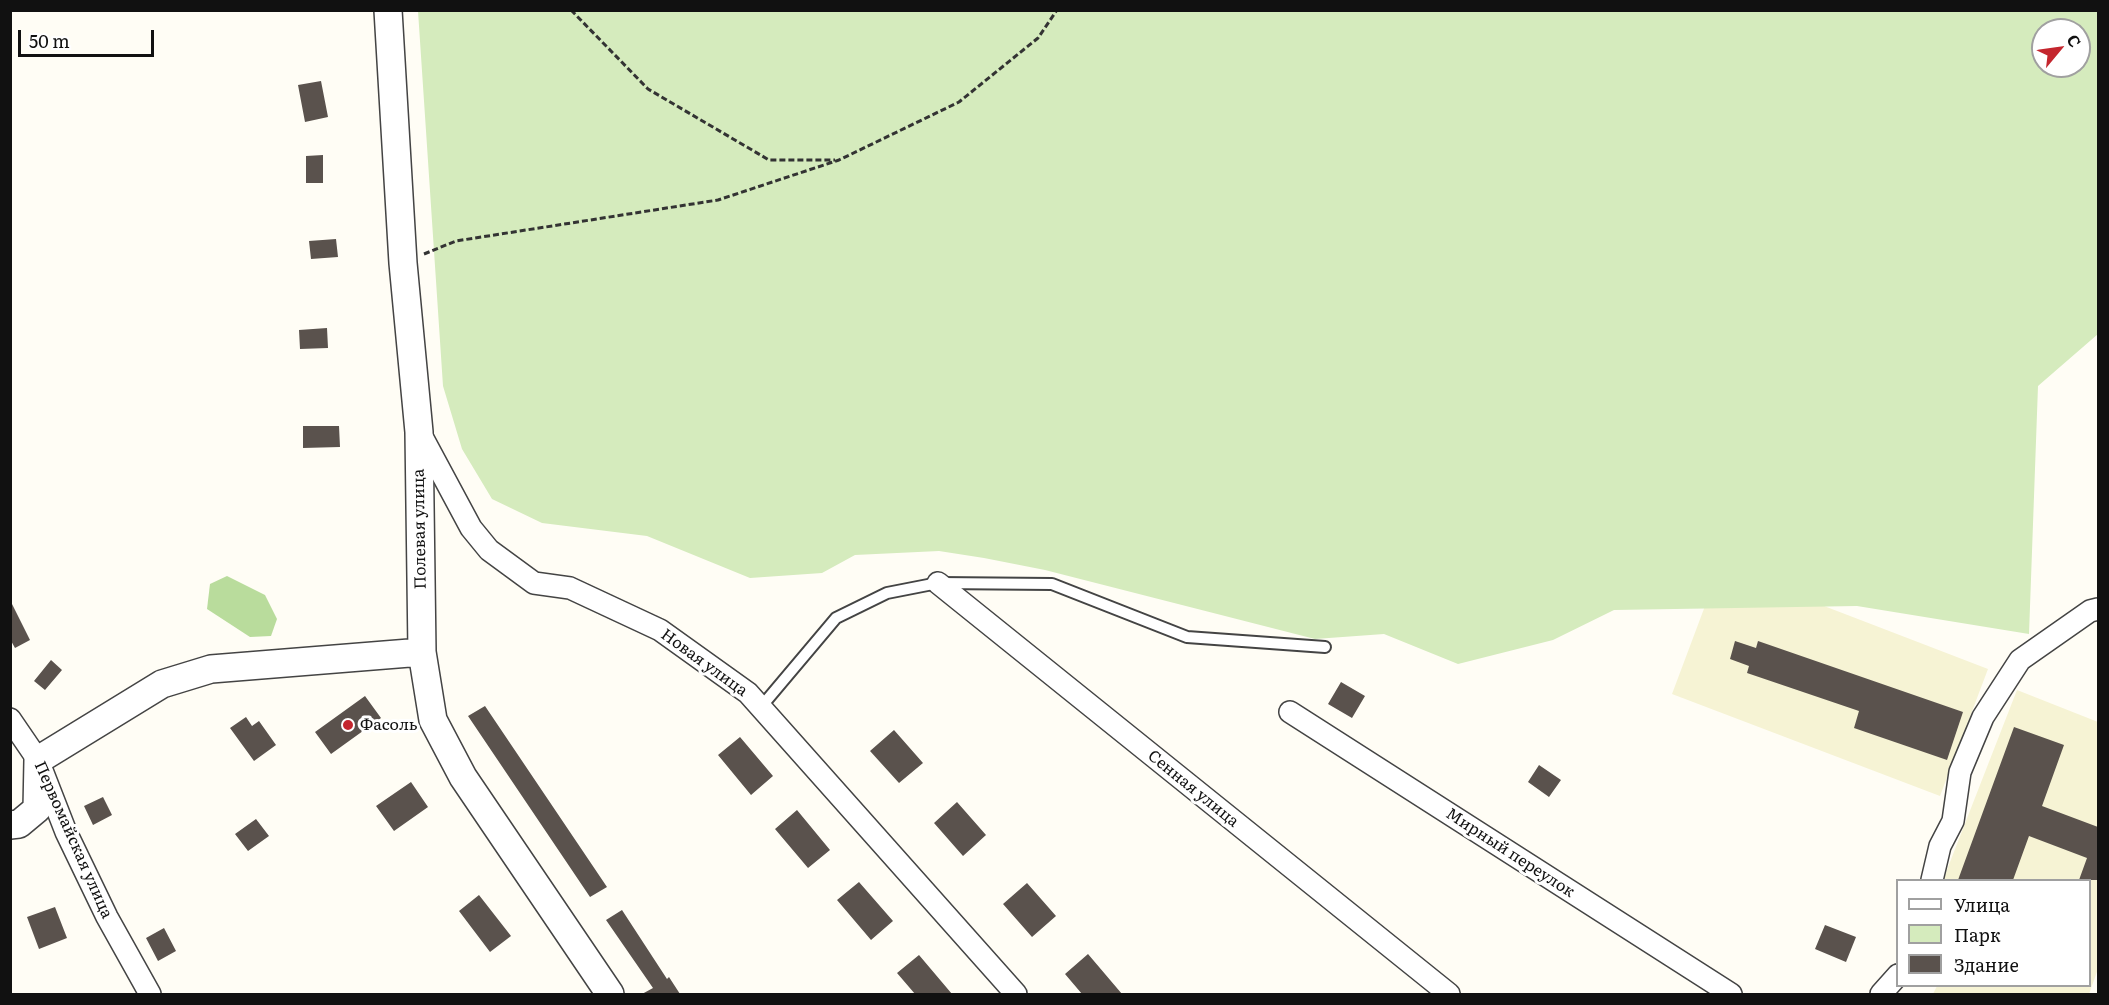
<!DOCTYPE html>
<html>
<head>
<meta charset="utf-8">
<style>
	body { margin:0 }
	#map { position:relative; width:2109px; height:1005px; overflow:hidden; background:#fffdf5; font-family:Literata,serif }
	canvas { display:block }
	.frame { position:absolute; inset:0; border:12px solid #111; pointer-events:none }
	.legend { position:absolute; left:1896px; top:879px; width:195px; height:108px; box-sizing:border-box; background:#fff; border:2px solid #a0a0a0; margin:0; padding:8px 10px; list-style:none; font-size:18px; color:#111 }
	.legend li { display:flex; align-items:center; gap:12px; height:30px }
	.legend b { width:30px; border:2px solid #a0a0a0 }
	.north { position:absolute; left:2031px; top:18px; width:60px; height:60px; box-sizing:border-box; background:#fff; border:2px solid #a0a0a0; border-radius:50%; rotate:61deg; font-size:16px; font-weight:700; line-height:24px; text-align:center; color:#111 }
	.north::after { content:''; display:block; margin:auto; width:21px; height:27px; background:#c4262e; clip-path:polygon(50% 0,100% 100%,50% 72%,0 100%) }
	.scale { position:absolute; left:18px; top:30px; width:136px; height:27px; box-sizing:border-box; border:3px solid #111; border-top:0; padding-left:8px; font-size:18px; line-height:21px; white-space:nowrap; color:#111; -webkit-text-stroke:4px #fff; paint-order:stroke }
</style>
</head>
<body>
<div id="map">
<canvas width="2109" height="1005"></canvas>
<div class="frame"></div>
<ul class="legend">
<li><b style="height:8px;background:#fff"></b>Улица</li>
<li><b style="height:16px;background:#d5ebbd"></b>Парк</li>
<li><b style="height:16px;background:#5a524d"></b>Здание</li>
</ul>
<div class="north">С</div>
<div class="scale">50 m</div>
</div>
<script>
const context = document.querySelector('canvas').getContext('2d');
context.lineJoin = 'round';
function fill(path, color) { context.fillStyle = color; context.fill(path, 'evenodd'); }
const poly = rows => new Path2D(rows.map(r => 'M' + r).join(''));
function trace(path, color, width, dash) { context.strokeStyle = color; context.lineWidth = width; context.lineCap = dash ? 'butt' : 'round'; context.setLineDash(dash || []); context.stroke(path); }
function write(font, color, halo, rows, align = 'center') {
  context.font = font + ' Literata,serif'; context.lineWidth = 6; context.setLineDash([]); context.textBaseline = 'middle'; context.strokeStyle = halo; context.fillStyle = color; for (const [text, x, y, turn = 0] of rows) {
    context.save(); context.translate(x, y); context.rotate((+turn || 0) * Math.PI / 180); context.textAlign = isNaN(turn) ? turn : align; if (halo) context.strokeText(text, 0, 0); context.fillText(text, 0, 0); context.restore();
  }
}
const farmland = poly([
	[1720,566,1988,669,1940,796,1672,694],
	[2017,690,2098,722,2098,969,2089,994,1933,994,1937,986,2090,986,2090,880,1943,880]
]);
const green = poly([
	[418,11,2098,11,2098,334,2038,386,2029,634,1857,606,1614,610,1553,640,1458,664,1384,634,1315,639,1045,570,984,558,939,551,855,555,822,573,750,578,647,536,542,523,492,499,462,449,443,386],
	[2043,30,2079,30,2079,66,2043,66]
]);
const forest = poly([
	[227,576,265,595,277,619,271,636,250,637,207,609,210,584]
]);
const building = poly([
	[321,81,328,117,305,122,298,85],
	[323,155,323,183,306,183,306,156],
	[336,239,338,257,311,259,309,241],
	[327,328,328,348,300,349,299,330],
	[303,426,339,426,340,447,303,448],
	[10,600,30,640,15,648,10,639],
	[1735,641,1756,648,1758,641,1963,712,1947,760,1854,728,1859,711,1747,673,1749,666,1730,659],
	[51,660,62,670,45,690,34,681],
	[1341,682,1365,696,1352,718,1328,704],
	[365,696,381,718,331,754,315,732],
	[485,706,607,887,590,897,468,716],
	[246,717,252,726,259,721,276,745,254,761,230,728],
	[2014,727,2064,745,2042,806,2098,827,2098,880,2079,880,2087,858,2029,836,2013,880,1958,880],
	[894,730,923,763,899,783,870,751],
	[740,737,773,776,751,795,718,755],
	[1539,765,1561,780,1549,797,1528,782],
	[411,782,428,807,394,831,376,806],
	[103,797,112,815,93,825,84,806],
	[957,802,986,835,963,856,934,823],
	[797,810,830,850,808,868,775,829],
	[256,819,269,836,248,851,235,834],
	[859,882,893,921,871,940,837,900],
	[1027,883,1056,916,1032,937,1003,904],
	[479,895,511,936,490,952,459,911],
	[55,907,67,938,39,949,27,917],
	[622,910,667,979,669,977,680,994,642,994,653,988,606,920],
	[1825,925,1856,937,1846,962,1815,949],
	[164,928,176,951,158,961,146,938],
	[1088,954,1122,994,1082,994,1065,974],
	[919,955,952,994,915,994,897,973]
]);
const path = poly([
	[571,10,648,89,769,160,835,160],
	[424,254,456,241,718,200,839,160,959,102,1038,38,1057,10]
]);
const service = poly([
	[761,707,836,618,887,593,938,583,1052,584,1187,637,1325,647]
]);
const minor = poly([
	[420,433,471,528,489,550,534,583,570,588,660,630,748,693,1016,994],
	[938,583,1449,994],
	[1290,712,1731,994],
	[10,719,38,760,66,832,107,917,150,994],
	[1932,880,1940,846,1953,821,1960,772,1983,717,2020,660,2090,611,2098,609],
	[1881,994,1898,975]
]);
const tertiary = poly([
	[388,10,403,263,419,432,422,652,433,720,463,777,610,994],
	[10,825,19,824,37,809,38,760,162,684,211,669,422,652]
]);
const markers = [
	[348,725,6,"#c4262e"]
];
const streetNames = [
	["Полевая улица",420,529,-91],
	["Новая улица",704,663,36],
	["Сенная улица",1193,789,39],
	["Первомайская улица",73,840,66],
	["Мирный переулок",1510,853,33]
];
const poiNames = [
	["Фасоль",360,725]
];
fill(farmland, '#f6f3d4');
fill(green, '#d5ebbd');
fill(forest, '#b9dc9c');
fill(building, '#5a524d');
trace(service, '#444', 14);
trace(minor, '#444', 24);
trace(tertiary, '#444', 30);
trace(path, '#333', 3, [6, 3]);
trace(service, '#fff', 10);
trace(minor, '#fff', 21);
trace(tertiary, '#fff', 27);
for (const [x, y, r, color] of markers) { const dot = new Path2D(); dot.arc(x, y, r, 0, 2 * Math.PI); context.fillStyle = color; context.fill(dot); trace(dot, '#fff', 2); }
write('16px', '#111', '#fff', streetNames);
write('16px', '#111', '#fff', poiNames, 'left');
</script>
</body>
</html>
